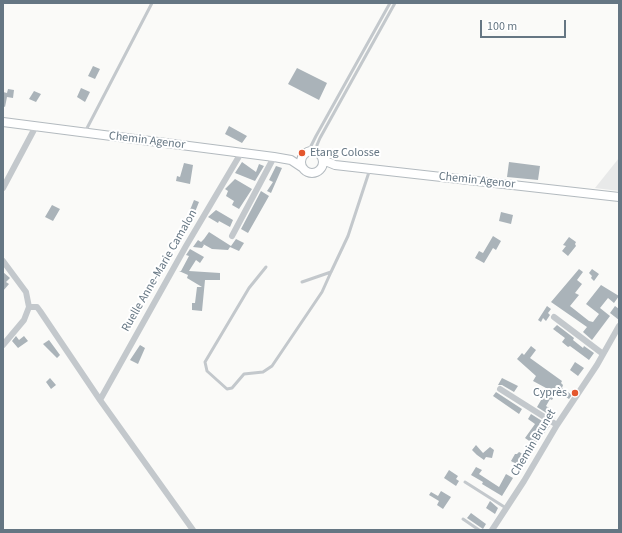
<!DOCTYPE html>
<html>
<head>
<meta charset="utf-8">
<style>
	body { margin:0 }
	#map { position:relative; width:622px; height:533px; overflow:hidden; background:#fafaf8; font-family:"Source Sans 3",sans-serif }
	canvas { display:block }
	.frame { position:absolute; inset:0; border:4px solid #657683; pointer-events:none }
	.scale { position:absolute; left:480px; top:20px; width:86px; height:18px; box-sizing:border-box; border:2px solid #657683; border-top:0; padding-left:5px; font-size:12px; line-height:14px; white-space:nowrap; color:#657683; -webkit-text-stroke:3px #fff; paint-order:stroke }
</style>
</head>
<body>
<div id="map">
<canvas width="622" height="533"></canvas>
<div class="frame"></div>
<div class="scale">100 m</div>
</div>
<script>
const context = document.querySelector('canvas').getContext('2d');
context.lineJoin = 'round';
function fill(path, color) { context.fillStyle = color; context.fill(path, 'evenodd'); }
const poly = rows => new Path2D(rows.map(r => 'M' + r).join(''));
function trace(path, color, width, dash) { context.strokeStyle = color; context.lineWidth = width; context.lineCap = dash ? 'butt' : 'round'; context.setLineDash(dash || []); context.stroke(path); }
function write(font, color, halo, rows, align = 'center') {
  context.font = font + ' "Source Sans 3",sans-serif'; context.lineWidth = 4; context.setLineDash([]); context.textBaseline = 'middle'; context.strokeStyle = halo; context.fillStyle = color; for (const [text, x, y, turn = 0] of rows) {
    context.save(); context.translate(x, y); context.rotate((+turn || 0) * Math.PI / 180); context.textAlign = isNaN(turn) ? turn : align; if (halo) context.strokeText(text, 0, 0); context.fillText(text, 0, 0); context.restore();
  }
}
const built = poly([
	[619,158,619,191,595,188]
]);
const building = poly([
	[93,66,100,69,95,79,88,76],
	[297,68,327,83,319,100,288,84],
	[81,88,90,92,85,102,77,97],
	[8,89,14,90,13,98,7,97,5,107,3,106,3,92,7,93],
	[34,91,41,94,36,102,29,99],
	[229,126,247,136,242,143,225,134],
	[242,162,256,172,259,164,264,166,255,181,235,173],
	[509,162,540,166,538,180,507,177],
	[184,163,193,165,190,184,176,181,177,176,180,177],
	[276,166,282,168,271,193,267,191,273,182,269,180],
	[235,179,252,189,239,209,232,205,234,201,226,196,228,191,225,189],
	[261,191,269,196,248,233,241,229],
	[194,200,199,202,195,212,190,210],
	[52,205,60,209,53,221,45,217],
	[216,210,233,220,230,227,219,221,218,223,208,217],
	[501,212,513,215,511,224,499,221],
	[209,232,231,246,236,239,244,243,239,251,230,247,228,250,212,249,203,244,204,245,202,248,193,247,198,240,201,242,204,239],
	[493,236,501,241,496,250,493,248,484,263,475,258,479,251,483,253],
	[569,237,576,242,575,244,576,246,568,256,562,251,566,246,563,245],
	[190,249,204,257,200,263,196,260,189,271,220,273,220,280,205,280,202,311,192,310,192,303,195,303,197,287,202,287,187,278,188,275,179,271,181,271,189,256,186,255],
	[579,269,583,272,577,280,582,284,575,293,579,295,570,306,589,321,593,322,599,314,586,304,601,285,619,296,614,303,608,298,600,308,610,316,592,340,583,332,587,327,551,302],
	[592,269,599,274,594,281,591,278,592,276,589,273],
	[3,272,10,278,6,282,9,284,3,291],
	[547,306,551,309,548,313,550,315,546,321,543,318,541,322,538,320],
	[615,306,619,309,619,320,610,313],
	[557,325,574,338,573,340,583,348,584,346,594,353,589,360,570,346,568,347,562,342,565,338,553,329],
	[16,336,19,340,24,336,28,341,18,348,12,341],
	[49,340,60,355,57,358,43,344],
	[140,345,145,348,138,364,130,360],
	[531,346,536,350,530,358,562,381,561,383,563,385,562,388,572,395,569,399,557,391,552,400,550,399,546,406,552,410,550,414,556,419,537,407,544,395,543,394,546,388,533,381,536,376,517,359,522,353,524,355],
	[575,362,584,368,578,376,570,370],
	[50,378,56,385,51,389,46,382],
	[502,378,518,386,514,392,502,385,498,385],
	[496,392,522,409,519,414,493,396],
	[531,414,550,426,535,445,525,438,535,424,528,419],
	[476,445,483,453,490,447,494,450,492,458,486,457,484,460,477,455,472,450],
	[519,452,525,455,519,466,511,461,515,454,517,454],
	[476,467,482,470,479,474,499,487,506,474,513,478,502,496,482,484,483,482,471,475],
	[449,470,458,476,456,479,459,481,456,486,444,478],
	[441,491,451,497,443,509,437,505,439,501,429,495,431,492,438,496],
	[490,501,498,508,495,514,486,508],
	[471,513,486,524,483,529,467,518]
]);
const lane = poly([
	[85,132,152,3],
	[308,152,316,136,390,3],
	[317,153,317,145,320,138,395,3],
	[266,267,249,288,205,362,207,371,227,389,232,388,244,374,263,372,272,366,322,292,331,272],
	[302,282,331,272,348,236,370,169],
	[465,482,506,508],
	[463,519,479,530]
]);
const street = poly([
	[3,188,36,126],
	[232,236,274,157],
	[3,261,26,292,29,307,24,320,3,345],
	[29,307,37,307,40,311,100,400,193,530],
	[554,317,603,354],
	[500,389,557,425],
	[100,400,186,246,241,153],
	[492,530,524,481,557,425,597,365,619,326]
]);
const secondary = poly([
	[3,122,274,157,291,160,303,168],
	'301 162a11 11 0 1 1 22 0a11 11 0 1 1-22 0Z',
	[323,160,335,165,619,197]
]);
const markers = [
	[302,153,4,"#e4572e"],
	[575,393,4,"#e4572e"]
];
const streetNames = [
	["Chemin Agenor",147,141,7],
	["Chemin Agenor",477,181,6],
	["Ruelle Anne-Marie Camalon",160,271,-60],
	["Chemin Brunet",534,443,-59]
];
const poiNames = [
	["Etang Colosse",310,153],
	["Cyprès",567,393,"right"]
];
fill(built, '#e8e9e9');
fill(building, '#aab3b9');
trace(secondary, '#b3babf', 10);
trace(lane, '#c3c8cc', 3);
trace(street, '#c3c8cc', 6);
trace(secondary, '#fff', 8);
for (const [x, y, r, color] of markers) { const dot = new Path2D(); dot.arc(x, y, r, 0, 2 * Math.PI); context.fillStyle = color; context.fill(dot); trace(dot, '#fff', 1.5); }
write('12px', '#657683', '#fff', streetNames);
write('12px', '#657683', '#fff', poiNames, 'left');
</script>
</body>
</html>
